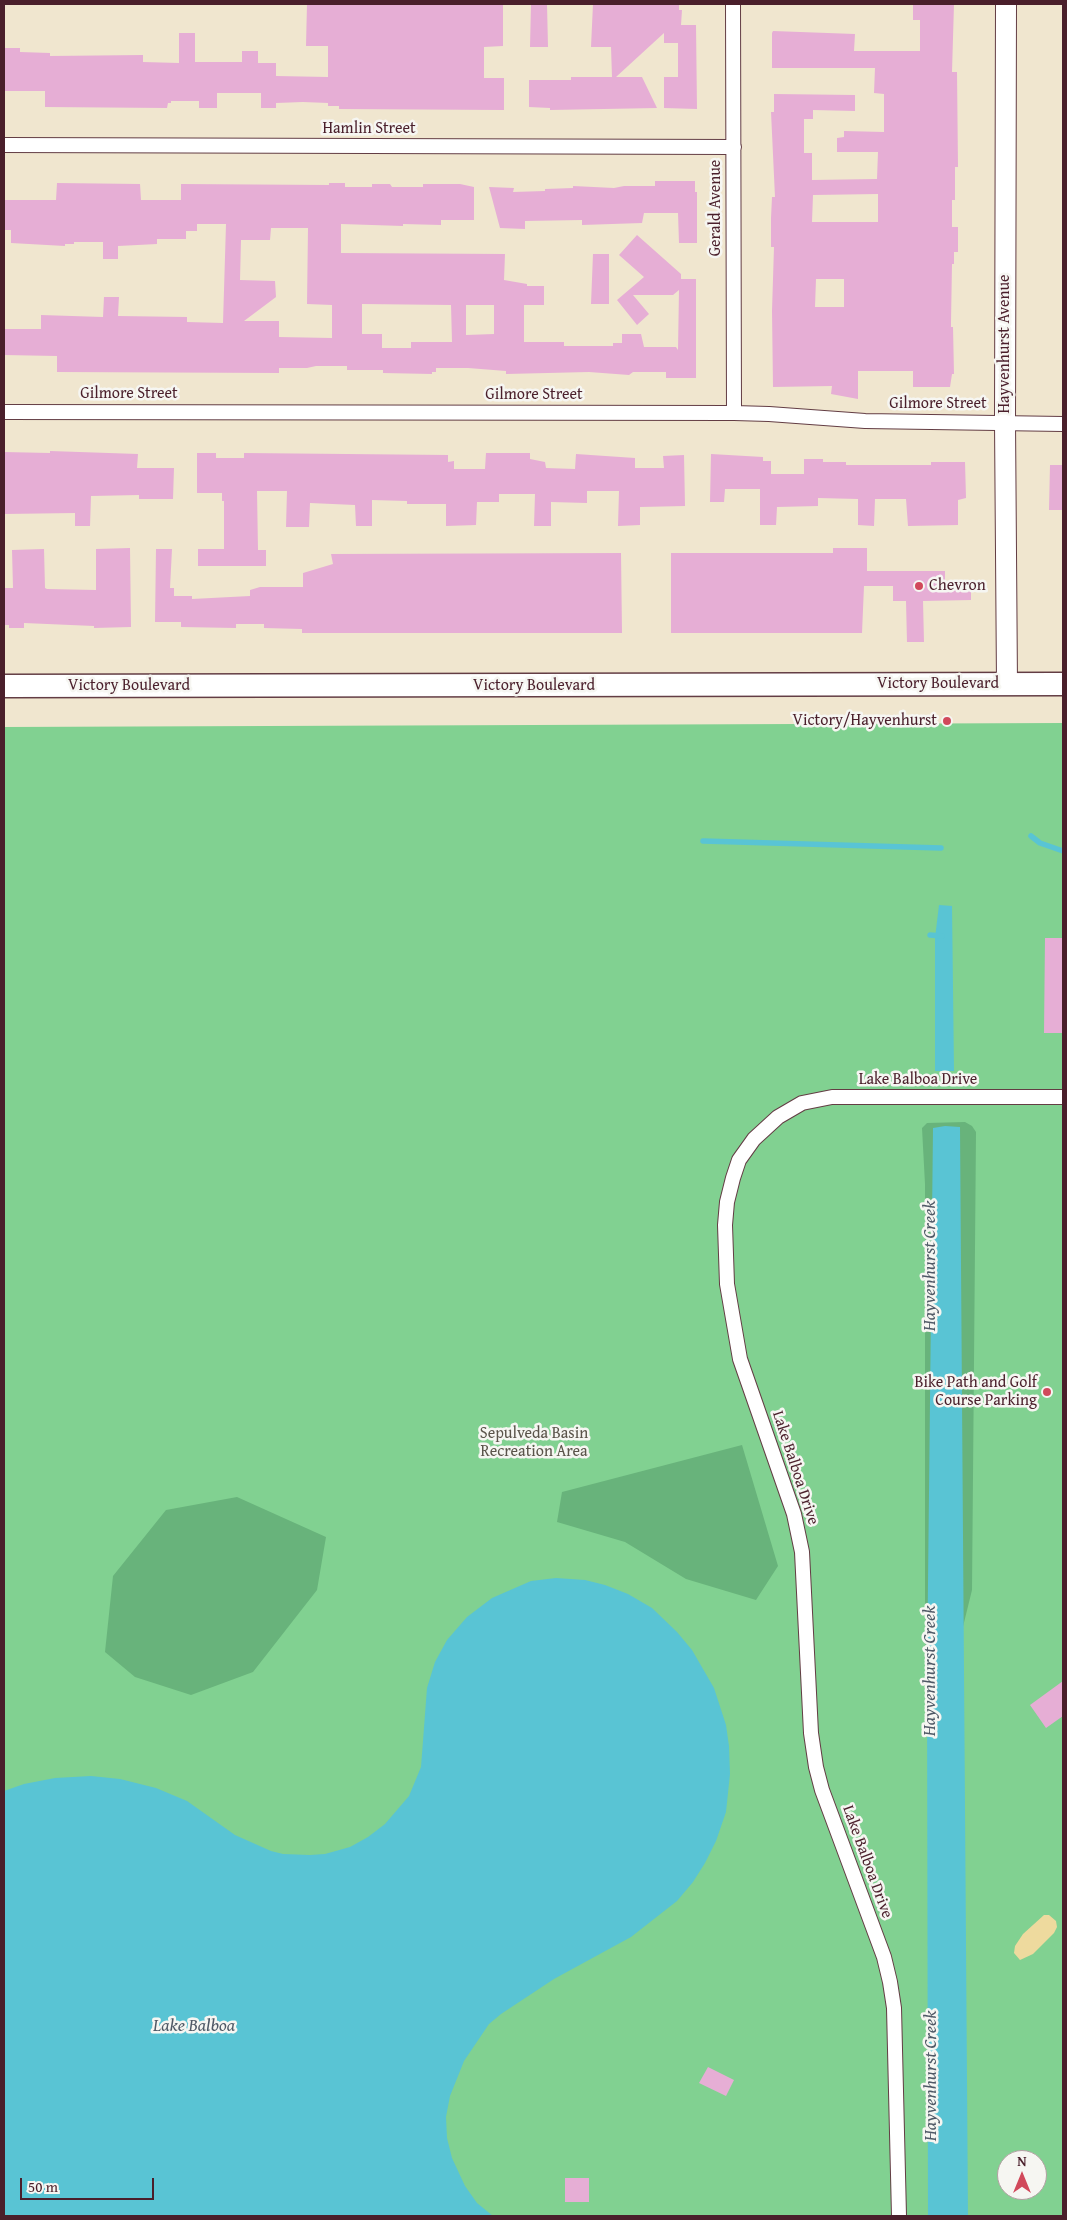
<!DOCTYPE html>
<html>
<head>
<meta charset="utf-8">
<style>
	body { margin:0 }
	#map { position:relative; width:1067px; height:2220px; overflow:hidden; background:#f0e6cf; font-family:"Gentium Book Plus",serif }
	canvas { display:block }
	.frame { position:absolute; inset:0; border:5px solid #4a1f2b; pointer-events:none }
	.north { position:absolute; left:997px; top:2150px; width:50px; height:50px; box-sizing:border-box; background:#f6f6f2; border:1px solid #b1a0a2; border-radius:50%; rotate:0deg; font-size:14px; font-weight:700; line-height:20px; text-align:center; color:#4a1f2b }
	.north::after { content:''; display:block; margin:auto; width:18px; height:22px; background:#d1495b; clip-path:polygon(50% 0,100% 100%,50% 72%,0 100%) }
	.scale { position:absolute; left:20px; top:2178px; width:134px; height:22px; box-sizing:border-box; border:2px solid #4a1f2b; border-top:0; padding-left:6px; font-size:15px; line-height:18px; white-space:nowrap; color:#4a1f2b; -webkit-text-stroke:4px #f6f6f2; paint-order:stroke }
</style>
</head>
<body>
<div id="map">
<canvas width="1067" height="2220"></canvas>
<div class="frame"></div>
<div class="north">N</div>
<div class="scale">50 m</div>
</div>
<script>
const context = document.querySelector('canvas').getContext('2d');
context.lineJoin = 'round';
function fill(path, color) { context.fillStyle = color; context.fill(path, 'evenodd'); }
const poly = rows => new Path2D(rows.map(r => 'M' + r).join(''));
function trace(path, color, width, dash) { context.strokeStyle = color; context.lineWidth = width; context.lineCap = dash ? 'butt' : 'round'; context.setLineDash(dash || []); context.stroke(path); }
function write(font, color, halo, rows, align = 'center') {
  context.font = font + ' "Gentium Book Plus",serif'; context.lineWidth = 5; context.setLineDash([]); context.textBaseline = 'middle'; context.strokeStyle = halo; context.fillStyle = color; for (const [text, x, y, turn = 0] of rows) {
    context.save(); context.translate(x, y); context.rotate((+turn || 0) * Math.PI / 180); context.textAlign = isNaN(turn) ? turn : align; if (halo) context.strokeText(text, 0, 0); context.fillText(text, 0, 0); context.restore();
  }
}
const green = poly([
	[1063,723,1063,2216,4,2216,4,727],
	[1007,2160,1037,2160,1037,2190,1007,2190]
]);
const forest = poly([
	[965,1122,972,1126,976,1132,972,1590,958,1647,939,1653,925,1647,925,1184,922,1128,927,1123],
	[742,1445,778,1566,756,1600,686,1579,625,1542,557,1522,562,1492],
	[237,1497,326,1537,317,1590,253,1672,191,1695,135,1677,105,1652,113,1576,166,1510]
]);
const sand = poly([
	[1044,1915,1049,1915,1056,1921,1057,1927,1054,1933,1033,1954,1020,1960,1014,1953,1015,1946,1023,1934]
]);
const water = poly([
	[939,905,952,906,954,1071,935,1071,935,938],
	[945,1126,960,1127,968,2216,928,2216,927,1673,933,1128],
	[556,1578,585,1580,605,1585,628,1594,652,1608,677,1632,692,1650,714,1688,726,1725,729,1746,730,1774,726,1812,716,1841,705,1863,693,1882,677,1901,631,1937,554,1979,501,2014,489,2024,464,2061,450,2096,446,2117,447,2138,452,2158,465,2186,477,2203,493,2216,4,2216,4,1791,24,1784,55,1778,91,1776,120,1779,156,1788,187,1801,235,1835,271,1851,283,1854,310,1855,325,1854,350,1847,368,1837,385,1824,409,1796,421,1767,427,1688,435,1662,447,1640,467,1617,492,1598,531,1581]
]);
const stream = poly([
	[1031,836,1040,843,1063,851],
	[703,841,941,848],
	[930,935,942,936]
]);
const building = poly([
	[307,4,503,4,503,46,484,47,484,78,504,78,504,110,339,109,339,106,328,106,328,103,303,102,276,103,276,108,261,108,261,93,217,93,217,108,199,108,199,101,171,101,171,103,168,103,167,108,45,107,45,91,4,91,4,48,20,48,20,52,50,53,50,56,143,55,143,62,179,63,179,33,195,33,195,62,242,62,242,51,258,51,258,63,276,63,276,76,328,77,328,46,306,46],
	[531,4,547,4,548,47,530,47],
	[593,4,679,4,679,10,682,10,681,25,696,25,697,109,664,108,664,77,678,77,678,43,664,43,664,33,616,77,642,77,657,108,550,110,550,108,529,107,529,80,571,80,571,77,612,77,611,47,591,47],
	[913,4,954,4,952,72,957,72,958,167,955,167,955,200,952,200,952,227,958,227,958,252,954,252,954,264,952,264,951,322,951,327,953,327,954,374,952,374,950,387,913,387,913,371,858,371,858,399,831,394,832,386,773,387,772,311,774,247,771,247,771,218,772,197,775,197,771,112,774,112,774,94,855,95,855,111,813,110,813,119,804,119,804,153,812,153,812,180,877,179,878,152,837,152,837,138,844,137,844,131,884,132,884,94,874,93,875,68,772,68,772,33,773,31,855,34,854,51,920,51,920,20,913,20],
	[878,194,878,222,812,222,813,195],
	[816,279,844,279,844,307,815,307],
	[655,181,695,181,695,192,697,192,697,243,679,243,678,213,644,213,642,223,582,225,582,220,525,221,525,229,500,228,489,187,514,188,513,192,545,191,545,189,573,188,573,186,614,188,624,186,655,186],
	[57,183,140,184,141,200,181,200,181,184,329,185,329,183,345,183,345,187,372,187,372,184,390,184,392,187,423,187,423,184,460,184,474,187,474,220,441,220,441,225,403,224,403,226,341,224,341,253,505,254,504,280,527,284,527,286,544,286,544,305,524,305,524,342,564,342,564,346,613,346,613,343,622,343,622,334,641,334,644,347,676,347,678,350,679,290,673,295,633,295,649,314,637,325,617,300,644,277,619,255,637,235,681,274,681,279,696,279,696,378,666,378,666,372,633,372,629,375,589,372,506,374,506,371,468,368,436,368,436,372,432,372,432,374,383,373,383,370,347,370,347,366,316,366,307,368,279,368,279,373,57,372,57,356,4,355,4,329,41,329,41,315,103,317,104,297,119,297,118,316,187,317,187,322,223,323,226,224,197,224,197,231,186,231,186,239,157,239,157,244,118,246,118,259,103,259,103,242,74,242,74,244,65,244,65,246,11,243,11,230,4,230,4,200,56,200],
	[271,228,308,228,307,304,332,305,332,338,279,337,279,321,244,321,276,297,275,281,240,280,241,240,270,240],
	[362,304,451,305,452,342,411,342,411,348,382,348,382,334,362,334],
	[466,305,494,305,494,334,466,335],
	[593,254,609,254,609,304,591,304],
	[50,451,138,454,137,468,174,468,173,499,139,499,139,495,91,496,90,526,75,526,75,513,4,514,4,452,50,453],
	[197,453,216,453,216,458,244,458,244,453,448,455,448,462,454,461,454,469,485,469,486,453,530,453,530,459,545,462,546,468,575,469,576,454,635,458,635,468,664,468,663,456,684,455,685,506,640,507,640,525,618,526,619,491,587,491,587,503,551,502,551,526,534,526,535,494,499,494,499,502,477,502,476,525,446,526,446,504,407,504,407,501,372,500,372,526,356,526,355,505,310,503,309,527,286,527,287,491,257,491,258,550,266,550,266,566,198,566,198,549,224,549,224,501,222,501,222,493,197,493],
	[711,454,763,457,763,461,771,461,771,474,804,474,804,459,823,459,823,462,846,462,846,465,931,465,931,462,965,462,966,498,958,500,958,525,908,526,906,499,875,499,874,526,858,525,858,499,818,498,818,506,777,507,776,525,760,525,760,489,725,489,724,502,710,502],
	[1050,465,1063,465,1063,510,1049,510],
	[130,548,131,627,94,628,94,626,24,623,24,628,9,628,9,625,4,625,4,588,13,588,12,550,44,549,45,588,47,589,96,590,96,549],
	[833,548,867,548,867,571,945,571,945,582,971,582,971,600,923,601,924,642,907,642,906,601,893,601,893,586,864,586,862,633,671,633,671,553,833,553],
	[156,549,172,549,170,588,174,588,174,596,192,596,192,599,250,596,250,590,260,587,303,587,303,573,333,564,331,554,621,553,622,633,302,633,302,629,264,628,264,624,236,624,236,628,181,627,181,622,155,622],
	[1045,938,1063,938,1063,1033,1044,1033],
	[1063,1681,1063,1716,1046,1728,1030,1705],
	[708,2067,734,2080,726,2096,699,2083],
	[565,2178,589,2178,589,2202,565,2202]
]);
const street = poly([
	[733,4,734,413],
	[4,145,734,147],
	[4,412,734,413,769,414,865,421,1063,424],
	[899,2216,894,2008,890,1982,884,1957,822,1790,816,1767,811,1733,802,1552,794,1514,740,1359,727,1284,725,1225,727,1202,733,1178,739,1160,754,1139,778,1117,802,1103,832,1097,1063,1097]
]);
const secondary = poly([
	[1006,4,1005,422,1007,684]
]);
const primary = poly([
	[4,686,1063,684]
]);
const markers = [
	[919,586,5,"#d1495b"],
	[947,721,5,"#d1495b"],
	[1047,1392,5,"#d1495b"]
];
const streetNames = [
	["Hamlin Street",369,129],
	["Gerald Avenue",716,208,-90],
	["Hayvenhurst Avenue",1005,344,-90],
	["Gilmore Street",129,394],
	["Gilmore Street",534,395],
	["Gilmore Street",938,404],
	["Victory Boulevard",938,684],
	["Victory Boulevard",129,686],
	["Victory Boulevard",534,686],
	["Lake Balboa Drive",918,1080],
	["Lake Balboa Drive",795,1468,72],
	["Lake Balboa Drive",867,1862,70]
];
const poiNames = [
	["Chevron",929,586,"left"],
	["Victory/Hayvenhurst",937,721],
	["Bike Path and Golf",1037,1383],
	["Course Parking",1037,1401]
];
const parkNames = [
	["Sepulveda Basin",534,1434],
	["Recreation Area",534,1452]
];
const waterNames = [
	["Hayvenhurst Creek",930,1266,-90],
	["Hayvenhurst Creek",930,1671,-90],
	["Lake Balboa",194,2026],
	["Hayvenhurst Creek",931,2076,-90]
];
fill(green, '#81d191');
fill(forest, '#68b37b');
fill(sand, '#eeda9e');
fill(water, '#59c4d4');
trace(stream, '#59c4d4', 5.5);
fill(building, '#e6aed5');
trace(street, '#633d44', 16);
trace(secondary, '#633d44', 22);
trace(primary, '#633d44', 25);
trace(street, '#fff', 14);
trace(secondary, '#fff', 20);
trace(primary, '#fff', 22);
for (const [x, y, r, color] of markers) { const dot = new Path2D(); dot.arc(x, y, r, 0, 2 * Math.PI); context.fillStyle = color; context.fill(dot); trace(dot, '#f6f6f2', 2); }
write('16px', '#4a1f2b', '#f6f6f2', streetNames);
write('16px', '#4a1f2b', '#f6f6f2', poiNames, 'right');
write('16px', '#5a544a', '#f6f6f2', parkNames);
write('italic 18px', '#4f5966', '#f6f6f2', waterNames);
</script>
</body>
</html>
